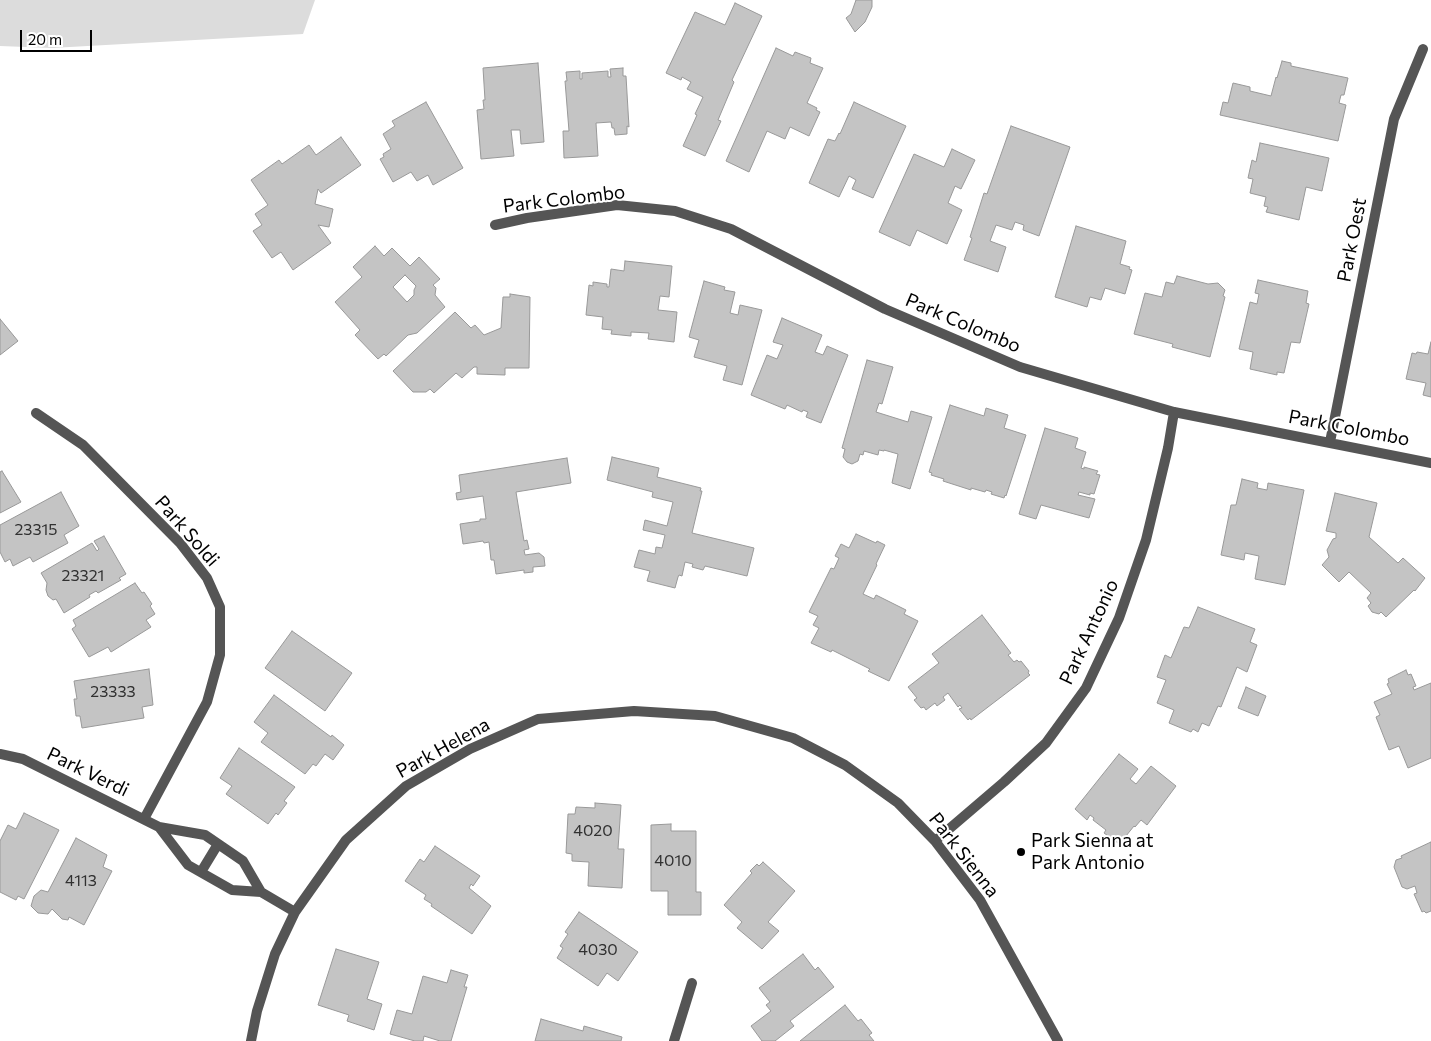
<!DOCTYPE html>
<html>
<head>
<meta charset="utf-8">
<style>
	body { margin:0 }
	#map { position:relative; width:1431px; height:1041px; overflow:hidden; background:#fff; font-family:Commissioner,sans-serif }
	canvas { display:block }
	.scale { position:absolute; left:20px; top:30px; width:72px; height:22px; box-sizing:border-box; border:2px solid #000; border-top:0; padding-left:6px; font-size:15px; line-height:18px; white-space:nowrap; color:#000; -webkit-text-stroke:4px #fff; paint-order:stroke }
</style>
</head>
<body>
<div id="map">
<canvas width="1431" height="1041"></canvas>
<div class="scale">20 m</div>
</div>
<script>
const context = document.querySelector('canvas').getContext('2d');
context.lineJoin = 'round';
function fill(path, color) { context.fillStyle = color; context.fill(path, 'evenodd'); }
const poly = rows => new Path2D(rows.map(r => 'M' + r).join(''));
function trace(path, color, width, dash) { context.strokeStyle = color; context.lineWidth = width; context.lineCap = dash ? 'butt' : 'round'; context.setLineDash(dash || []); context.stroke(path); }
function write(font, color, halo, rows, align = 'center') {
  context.font = font + ' Commissioner,sans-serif'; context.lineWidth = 4; context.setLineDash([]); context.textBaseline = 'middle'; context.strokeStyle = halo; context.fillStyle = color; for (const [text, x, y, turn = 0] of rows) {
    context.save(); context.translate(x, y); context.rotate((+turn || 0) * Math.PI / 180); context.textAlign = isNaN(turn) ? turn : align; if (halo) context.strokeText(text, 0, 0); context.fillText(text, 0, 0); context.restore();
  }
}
const green = poly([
	[0,0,315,0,303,34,52,48,0,46]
]);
const building = poly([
	[856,0,872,0,872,7,865,22,855,32,846,18,851,14,856,0],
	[735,3,762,16,732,80,734,82,718,120,721,121,705,156,683,146,697,115,695,114,703,97,687,89,691,82,682,77,681,80,666,73,695,12,725,25,735,3],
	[776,48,793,56,795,52,811,58,810,63,823,68,807,103,817,108,816,110,820,112,809,136,790,127,785,139,767,131,749,172,726,161,776,48],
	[1282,61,1291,63,1291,66,1348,78,1344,95,1341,95,1339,103,1346,105,1338,141,1220,115,1223,102,1228,103,1233,83,1250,87,1250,91,1271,96,1276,77,1277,78,1282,61],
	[538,63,544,142,521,144,520,130,511,130,514,156,481,159,477,110,484,109,483,100,485,100,483,68,538,63],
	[623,68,623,76,626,76,629,127,627,126,627,134,615,135,614,128,612,128,611,122,596,123,598,156,564,158,563,131,569,131,565,81,567,81,566,72,580,71,580,79,582,79,582,73,608,71,608,77,611,77,610,69,623,68],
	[426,102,463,168,433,185,428,175,417,181,411,172,393,182,380,159,384,157,383,154,391,149,383,134,395,126,392,121,426,102],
	[854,102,906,126,873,198,852,189,856,180,849,176,839,197,809,183,828,139,835,141,839,133,840,134,854,102],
	[1011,126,1070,147,1039,236,1023,230,1024,225,1015,222,1012,230,996,225,990,241,1006,247,998,272,964,260,972,238,970,237,984,193,987,194,1011,126],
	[341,137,361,165,321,193,318,189,315,204,333,209,329,227,318,225,331,243,293,270,281,252,272,258,253,231,262,225,255,214,268,205,251,180,279,160,282,164,309,145,316,155,341,137],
	[1260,143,1329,158,1322,191,1306,187,1299,220,1266,212,1268,207,1264,206,1266,197,1250,193,1253,179,1248,178,1252,160,1256,162,1260,143],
	[952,149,975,160,961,189,955,186,948,203,962,210,947,244,917,230,910,246,879,232,914,154,944,167,952,149],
	[1076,226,1126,241,1120,264,1130,267,1129,269,1132,270,1125,294,1105,288,1101,300,1090,297,1087,307,1055,297,1076,226],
	[375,246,384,256,392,248,410,266,419,257,440,279,433,285,436,288,435,295,445,307,417,333,408,335,386,356,384,354,378,359,355,335,360,330,335,302,362,277,353,267,375,246],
	[405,275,416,286,414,290,414,295,407,302,393,287,405,275],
	[625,261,672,266,669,297,660,296,658,310,677,312,674,342,648,339,649,333,631,332,631,336,611,334,612,330,602,329,603,317,586,315,589,285,593,286,593,282,607,284,607,287,609,287,611,269,624,271,625,261],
	[1177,276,1208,284,1218,283,1225,290,1223,296,1225,297,1210,357,1172,347,1173,344,1134,334,1145,293,1162,297,1166,282,1174,284,1177,276],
	[1258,280,1308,291,1306,303,1309,304,1300,343,1291,342,1284,373,1277,372,1277,375,1250,369,1253,352,1239,349,1250,302,1257,304,1259,294,1255,293,1258,280],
	[704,281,725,287,724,290,735,292,730,313,738,315,740,305,762,310,742,385,723,380,727,366,694,357,699,340,689,337,704,281],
	[510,294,530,297,529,368,505,368,505,375,477,374,477,367,474,367,462,378,456,373,434,393,430,389,426,392,413,392,393,371,455,312,471,328,475,325,484,335,501,328,503,297,510,297,510,294],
	[782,318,822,335,815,352,823,355,827,346,848,355,821,423,806,417,808,412,803,410,802,412,787,405,785,409,751,395,767,355,777,359,783,345,773,342,782,318],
	[0,319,18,341,0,355,0,319],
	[1431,342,1431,397,1423,395,1426,383,1406,379,1412,353,1416,354,1417,352,1428,354,1431,342],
	[867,360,893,367,882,404,879,403,876,412,908,422,911,411,932,417,910,489,892,483,898,454,884,450,884,451,879,450,878,455,864,451,863,455,860,454,858,461,852,464,847,462,843,457,845,449,842,448,867,360],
	[950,405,984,416,986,408,1008,415,1004,428,1026,435,1006,496,1005,495,1004,498,991,494,992,492,986,490,985,492,971,488,971,490,943,481,944,479,931,475,932,473,929,472,950,405],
	[1045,428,1078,438,1075,448,1086,452,1081,468,1084,469,1084,467,1098,471,1096,474,1100,475,1094,494,1090,493,1090,495,1079,492,1078,495,1095,499,1089,518,1041,505,1036,519,1019,514,1045,428],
	[612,457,659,468,657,477,701,488,700,491,702,491,692,533,754,548,747,576,705,566,703,570,692,567,693,564,685,562,682,576,679,575,678,577,675,588,647,581,650,571,634,567,639,550,655,554,656,547,662,548,665,535,643,530,645,520,667,526,673,502,652,497,653,492,607,480,612,457],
	[567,458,571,483,516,492,524,541,527,540,529,549,524,550,525,555,539,553,544,557,545,566,533,567,533,572,524,573,524,570,496,574,494,560,491,560,489,542,484,543,483,541,463,544,460,524,480,521,480,519,486,519,483,496,457,500,456,493,461,492,459,475,567,458],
	[2,471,21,502,0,513,0,472,2,471],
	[1242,479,1258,483,1257,488,1267,490,1268,483,1304,490,1285,585,1255,579,1259,556,1245,553,1244,560,1221,555,1231,505,1236,505,1242,479],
	[61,492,79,526,64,535,68,543,33,562,30,557,13,566,10,559,5,562,0,552,0,525,61,492],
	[1335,493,1377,503,1369,537,1398,563,1403,558,1425,578,1415,591,1414,590,1386,617,1381,612,1379,614,1372,612,1368,606,1371,603,1367,598,1371,593,1349,572,1339,582,1322,565,1329,557,1327,550,1333,539,1336,538,1336,533,1326,531,1335,493],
	[856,534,876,543,877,541,885,545,876,564,877,565,863,594,874,599,876,595,906,610,904,614,918,621,889,681,868,671,870,669,832,650,831,652,811,643,819,628,813,625,818,616,809,612,831,568,834,569,839,558,835,556,841,544,849,548,856,534],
	[104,536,126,574,119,578,121,580,98,593,96,591,89,595,90,597,64,613,56,599,53,600,48,596,46,590,47,583,41,573,92,543,97,551,99,549,94,541,104,536],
	[135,583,142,593,144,592,152,604,150,606,155,614,146,620,151,627,111,652,108,647,89,657,72,629,76,626,73,620,135,583],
	[1198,607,1255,629,1250,642,1257,645,1247,672,1237,667,1221,707,1218,706,1209,726,1202,723,1198,732,1193,729,1191,732,1169,723,1174,710,1157,703,1166,680,1157,677,1165,655,1171,658,1184,627,1189,628,1198,607],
	[982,615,1011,653,1008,655,1014,662,1017,660,1019,662,1021,661,1029,671,1028,673,1030,675,971,720,970,718,968,720,959,709,962,708,960,705,958,707,948,693,943,697,945,700,937,706,935,703,926,710,924,707,921,708,914,700,917,698,908,687,939,663,932,654,982,615],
	[292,631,352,673,325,711,265,668,292,631],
	[149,669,153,705,142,707,144,718,82,728,80,716,76,716,74,699,77,699,74,681,149,669],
	[1406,670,1408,675,1411,674,1416,686,1413,687,1414,690,1431,683,1431,758,1408,768,1399,746,1389,750,1376,717,1380,715,1374,702,1392,694,1387,684,1389,683,1388,679,1406,670],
	[1246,687,1266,696,1258,716,1238,708,1246,687],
	[274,695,331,737,332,735,344,745,333,760,325,754,316,766,313,764,305,774,261,742,268,733,254,722,274,695],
	[239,748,295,787,284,801,287,803,278,815,276,813,268,824,226,794,232,786,220,778,239,748],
	[1119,754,1138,769,1130,779,1136,784,1151,766,1176,786,1147,825,1141,820,1135,827,1134,826,1122,841,1120,840,1118,843,1104,833,1106,830,1093,820,1094,818,1090,815,1087,820,1075,809,1119,754],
	[595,803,621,805,618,849,624,849,622,888,588,886,589,862,572,861,572,854,566,853,568,814,575,814,576,807,595,808,595,803],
	[24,813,59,830,24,899,18,896,16,900,0,892,0,841,8,825,16,829,24,813],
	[671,824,671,831,696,831,696,892,701,892,701,915,668,915,668,891,651,891,651,825,671,824],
	[76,838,107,855,103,867,112,871,84,925,69,917,68,920,62,919,52,909,48,914,38,913,31,906,34,896,41,890,48,892,76,838],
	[1431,842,1431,911,1426,913,1424,911,1422,912,1414,894,1417,893,1415,886,1407,889,1402,887,1394,867,1396,860,1402,858,1401,856,1431,842],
	[435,846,480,876,473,886,471,884,469,888,491,906,472,934,431,906,432,904,424,899,426,895,405,881,420,859,424,862,435,846],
	[763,862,795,891,768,922,779,931,762,949,737,928,742,922,724,905,752,873,750,871,757,864,759,866,763,862],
	[579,912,638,952,618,981,607,973,598,986,557,958,563,948,560,946,568,934,565,932,579,912],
	[336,949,379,962,367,999,382,1004,374,1030,347,1021,349,1015,318,1005,336,949],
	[803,954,815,970,818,967,834,987,790,1021,794,1026,775,1041,762,1041,751,1026,771,1011,766,1005,770,1002,759,988,803,954],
	[451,970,468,975,464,987,467,987,451,1041,440,1041,424,1036,423,1041,415,1041,390,1034,397,1010,412,1014,423,976,447,983,451,970],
	[845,1005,858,1021,861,1019,872,1033,869,1035,874,1041,800,1041,845,1005],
	[541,1019,583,1031,584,1026,622,1037,621,1041,535,1041,541,1019]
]);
const street = poly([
	[495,225,527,218,617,205,675,211,731,229,885,309,1020,367,1174,412,1431,463],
	[36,413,83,445,180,543,207,578,220,607,220,655,207,702,144,819],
	[1330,442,1394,119,1423,49],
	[0,754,23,759,159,827,205,835,243,861,261,892],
	[159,827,188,865,232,890,261,892,295,912],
	[935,841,1004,782,1046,743,1086,688,1119,618,1146,540,1168,448,1174,412],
	[201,872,218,844],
	[251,1041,257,1011,275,954,295,912,346,840,406,786,470,749,538,719,634,711,715,716,793,738,845,765,898,803,935,841,980,900,1058,1041],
	[674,1041,692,983]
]);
const markers = [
	[1021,852,5,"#000"]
];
const numberNames = [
	["23315",36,530],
	["23321",83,576],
	["23333",113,692],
	["4020",593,831],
	["4010",673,861],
	["4113",81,881],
	["4030",598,950]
];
const streetNames = [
	["Park Colombo",564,199,-7],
	["Park Oest",1352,240,-79],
	["Park Colombo",963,323,23],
	["Park Colombo",1349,428,11],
	["Park Soldi",187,531,49],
	["Park Antonio",1089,632,-65],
	["Park Helena",443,748,-29],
	["Park Verdi",88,772,26],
	["Park Sienna",964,855,52]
];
const poiNames = [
	["Park Sienna at",1031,841],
	["Park Antonio",1031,863]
];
fill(green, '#dcdcdc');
fill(building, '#c4c4c4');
trace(building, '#999', 1);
trace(street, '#555', 10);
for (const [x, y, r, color] of markers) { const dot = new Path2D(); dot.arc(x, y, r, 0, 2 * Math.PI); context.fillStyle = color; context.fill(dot); trace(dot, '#fff', 2); }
write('16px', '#313131', null, numberNames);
write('19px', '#000', '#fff', streetNames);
write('19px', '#000', '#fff', poiNames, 'left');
</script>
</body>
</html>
